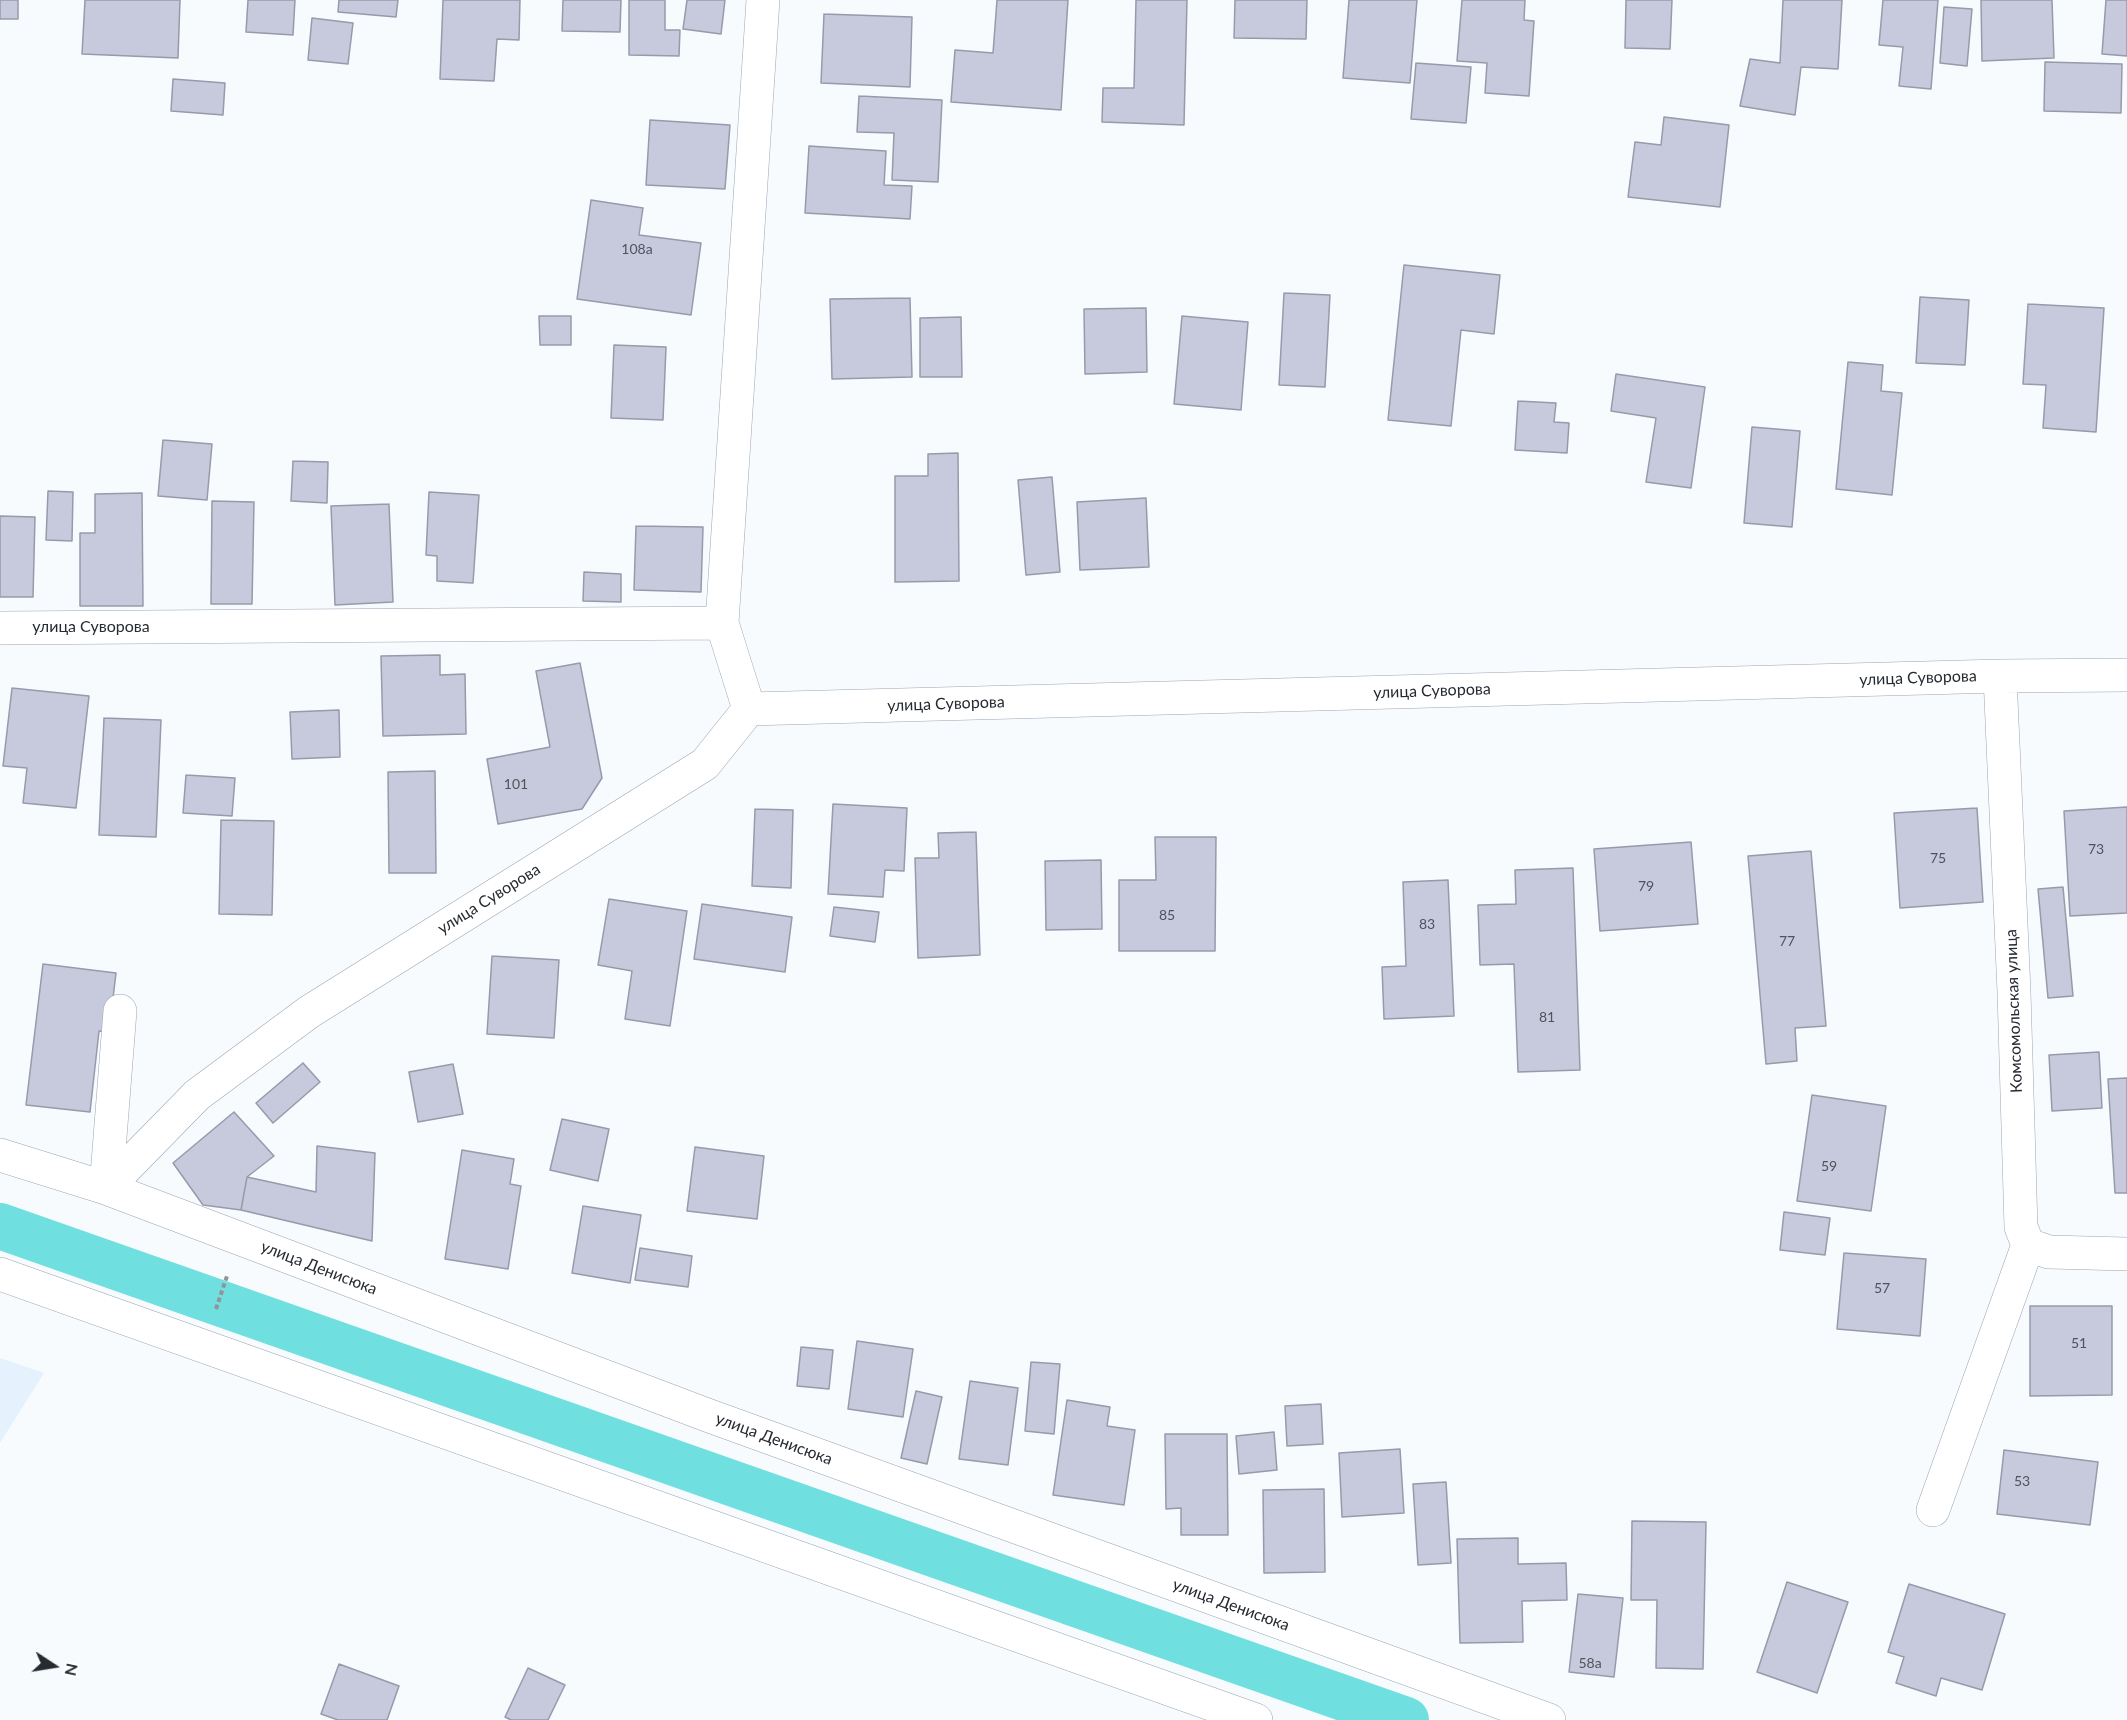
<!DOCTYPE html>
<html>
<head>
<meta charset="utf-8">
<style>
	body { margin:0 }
	#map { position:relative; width:2127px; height:1720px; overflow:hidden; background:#f8fbfe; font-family:Lato,sans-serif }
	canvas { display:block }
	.north { position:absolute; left:24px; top:1636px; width:60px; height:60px; -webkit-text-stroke:4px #fff; paint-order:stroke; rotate:102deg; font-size:16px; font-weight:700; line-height:24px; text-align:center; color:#262b31 }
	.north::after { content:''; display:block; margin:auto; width:21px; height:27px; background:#262b31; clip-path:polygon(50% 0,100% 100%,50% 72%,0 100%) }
</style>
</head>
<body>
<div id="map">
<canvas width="2127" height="1720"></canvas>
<div class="north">N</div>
</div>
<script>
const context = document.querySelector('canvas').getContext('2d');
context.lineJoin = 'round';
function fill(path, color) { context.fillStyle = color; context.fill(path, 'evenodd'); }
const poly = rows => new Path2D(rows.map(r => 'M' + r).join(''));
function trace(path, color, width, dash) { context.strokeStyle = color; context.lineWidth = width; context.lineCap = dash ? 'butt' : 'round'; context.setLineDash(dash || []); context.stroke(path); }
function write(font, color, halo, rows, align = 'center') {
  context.font = font + ' Lato,sans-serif'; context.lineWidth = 4.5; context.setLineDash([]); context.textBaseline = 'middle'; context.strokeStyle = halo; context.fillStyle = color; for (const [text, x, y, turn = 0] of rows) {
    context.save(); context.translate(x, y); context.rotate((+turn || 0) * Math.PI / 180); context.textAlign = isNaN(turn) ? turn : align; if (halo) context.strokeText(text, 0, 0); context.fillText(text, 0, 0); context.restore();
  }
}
const built = poly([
	[0,1358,44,1373,0,1443]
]);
const canal = poly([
	[0,1226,1406,1720]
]);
const building = poly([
	[0,0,18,0,18,19,0,19,0,0],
	[85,0,180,0,178,58,82,54,85,0],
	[248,0,295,0,293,35,246,32,248,0],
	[339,0,398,0,396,17,338,12,339,0],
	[443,0,520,0,519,40,497,39,494,81,440,79,443,0],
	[563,0,621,0,620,32,562,31,563,0],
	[629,0,665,0,665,30,680,30,679,56,629,55,629,0],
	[687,0,725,0,721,34,683,29,687,0],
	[997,0,1068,0,1061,110,951,102,955,50,993,53,997,0],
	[1136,0,1187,0,1184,125,1102,122,1103,88,1134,88,1136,0],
	[1235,0,1307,0,1306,39,1234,38,1235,0],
	[1349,0,1417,0,1410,83,1343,78,1349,0],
	[1462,0,1525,0,1524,20,1534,21,1529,96,1485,93,1487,63,1457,61,1462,0],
	[1626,0,1672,0,1670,49,1625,48,1626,0],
	[1783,0,1842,0,1838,69,1801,67,1795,115,1740,106,1750,59,1780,63,1783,0],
	[1883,0,1938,0,1931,89,1899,86,1903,47,1879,45,1883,0],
	[1981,0,2052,0,2054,58,1982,61,1981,0],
	[2106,0,2127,0,2127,56,2102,54,2106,0],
	[1944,7,1972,9,1967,66,1940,63,1944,7],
	[824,14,912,17,910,87,821,83,824,14],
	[312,18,353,23,348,64,308,60,312,18],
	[2045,62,2122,64,2121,113,2044,111,2045,62],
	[1416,63,1471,67,1466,123,1411,119,1416,63],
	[173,79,225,83,223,115,171,111,173,79],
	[859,96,942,100,938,182,892,180,894,133,857,132,859,96],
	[1664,117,1729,125,1720,207,1628,197,1635,142,1661,145,1664,117],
	[650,120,730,125,725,189,646,185,650,120],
	[809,146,886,151,884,185,912,186,910,219,805,213,809,146],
	[591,200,643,208,639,235,701,243,691,315,577,299,591,200],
	[1404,265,1500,275,1494,334,1461,330,1451,426,1388,420,1404,265],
	[1284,293,1330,295,1325,387,1279,385,1284,293],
	[1920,297,1969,300,1965,365,1916,363,1920,297],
	[910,298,912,377,832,379,830,299,910,298],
	[2028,304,2104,308,2096,432,2043,428,2046,385,2023,384,2028,304],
	[1146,308,1147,372,1085,374,1084,309,1146,308],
	[539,316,571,316,571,345,540,345,539,316],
	[1182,316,1248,322,1241,410,1174,404,1182,316],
	[961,317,962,377,920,377,920,318,961,317],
	[614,345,666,347,663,420,611,418,614,345],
	[1848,362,1883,365,1881,391,1902,393,1892,495,1836,489,1848,362],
	[1616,374,1705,387,1691,488,1646,482,1656,418,1611,411,1616,374],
	[1518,401,1556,403,1554,422,1569,423,1567,453,1515,450,1518,401],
	[1752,427,1800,431,1792,527,1744,523,1752,427],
	[163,440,212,444,207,500,158,496,163,440],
	[958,453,959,581,895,582,895,476,928,476,928,454,958,453],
	[293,461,328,462,327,503,291,501,293,461],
	[1052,477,1060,572,1026,575,1018,480,1052,477],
	[48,491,73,492,72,541,46,540,48,491],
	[429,492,479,495,473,583,437,581,437,556,426,555,429,492],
	[142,493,143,606,80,606,80,533,95,533,95,494,142,493],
	[1146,498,1149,567,1080,570,1077,502,1146,498],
	[212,501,254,502,252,604,211,604,212,501],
	[389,504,393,602,335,605,331,506,389,504],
	[0,516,35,517,33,597,0,597,0,516],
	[636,526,703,527,701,592,634,590,636,526],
	[584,572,621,574,621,602,583,601,584,572],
	[440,655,440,675,465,674,466,734,383,736,381,656,440,655],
	[580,663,602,778,582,809,498,824,487,759,550,747,536,671,580,663],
	[12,688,89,696,76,808,23,803,27,768,3,766,12,688],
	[339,710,340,757,292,759,290,712,339,710],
	[104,718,161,720,156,837,99,835,104,718],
	[435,771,436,873,389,873,388,772,435,771],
	[186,775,235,778,232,816,183,813,186,775],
	[833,804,907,808,904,871,885,870,883,897,828,894,833,804],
	[2127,807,2127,913,2070,916,2064,811,2127,807],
	[1977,808,1983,902,1900,908,1894,813,1977,808],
	[755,809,793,810,791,888,752,886,755,809],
	[221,820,274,821,272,915,219,914,221,820],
	[976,832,980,955,918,958,915,858,939,858,938,833,976,832],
	[1155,837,1216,837,1215,951,1119,951,1119,880,1156,880,1155,837],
	[1691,842,1698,924,1600,931,1594,849,1691,842],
	[1811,851,1826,1026,1795,1028,1797,1061,1766,1064,1748,856,1811,851],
	[1101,860,1102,929,1046,930,1045,861,1101,860],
	[1573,868,1580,1070,1518,1072,1514,964,1480,965,1478,905,1516,904,1515,870,1573,868],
	[1448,880,1454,1016,1384,1019,1382,967,1406,966,1403,882,1448,880],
	[2063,887,2073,996,2048,998,2038,889,2063,887],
	[609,899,687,911,670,1026,625,1019,632,971,598,965,609,899],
	[702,904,792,917,785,972,694,959,702,904],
	[834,907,879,912,875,942,830,936,834,907],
	[492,956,559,960,554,1038,487,1034,492,956],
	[43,964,116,973,109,1032,99,1031,90,1112,26,1105,43,964],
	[2099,1052,2102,1108,2052,1111,2049,1055,2099,1052],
	[303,1063,320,1082,273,1123,256,1103,303,1063],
	[453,1064,463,1114,418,1122,409,1072,453,1064],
	[2127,1078,2127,1193,2115,1193,2108,1079,2127,1078],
	[1812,1095,1886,1106,1871,1211,1797,1201,1812,1095],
	[234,1112,274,1156,247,1177,241,1210,203,1205,173,1163,234,1112],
	[562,1119,609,1129,598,1181,550,1170,562,1119],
	[317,1146,375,1153,372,1241,241,1210,247,1177,316,1192,317,1146],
	[695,1147,764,1156,757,1219,687,1211,695,1147],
	[462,1150,514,1159,510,1184,521,1186,508,1269,445,1259,462,1150],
	[583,1206,641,1215,630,1283,572,1273,583,1206],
	[1784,1212,1830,1218,1825,1255,1780,1250,1784,1212],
	[640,1248,692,1256,688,1287,635,1280,640,1248],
	[1844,1253,1926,1259,1920,1336,1837,1329,1844,1253],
	[2030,1306,2112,1306,2112,1395,2030,1396,2030,1306],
	[857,1341,913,1349,903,1417,848,1409,857,1341],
	[801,1347,833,1350,829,1389,797,1386,801,1347],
	[1031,1362,1060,1364,1054,1434,1025,1431,1031,1362],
	[970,1381,1018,1388,1008,1465,959,1459,970,1381],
	[916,1391,942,1397,927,1464,901,1458,916,1391],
	[1067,1400,1110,1407,1107,1426,1135,1430,1124,1505,1053,1495,1067,1400],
	[1321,1404,1323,1444,1287,1446,1285,1406,1321,1404],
	[1274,1432,1277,1470,1239,1474,1236,1436,1274,1432],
	[1165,1434,1227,1434,1228,1535,1181,1535,1181,1508,1166,1509,1165,1434],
	[1400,1449,1404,1513,1342,1517,1339,1453,1400,1449],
	[2004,1450,2098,1462,2090,1525,1997,1514,2004,1450],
	[1446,1482,1451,1563,1418,1565,1413,1484,1446,1482],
	[1324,1489,1325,1572,1264,1573,1263,1490,1324,1489],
	[1632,1521,1706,1522,1703,1669,1656,1668,1657,1600,1631,1600,1632,1521],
	[1518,1538,1518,1564,1566,1563,1567,1600,1522,1601,1523,1642,1460,1643,1457,1539,1518,1538],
	[1787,1582,1848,1602,1817,1693,1757,1672,1787,1582],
	[1909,1584,2005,1614,1982,1690,1941,1678,1936,1696,1896,1683,1904,1657,1888,1652,1909,1584],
	[1578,1594,1623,1598,1614,1677,1569,1672,1578,1594],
	[339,1664,399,1686,387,1720,338,1720,321,1714,339,1664],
	[528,1668,565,1685,548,1720,511,1720,505,1717,528,1668]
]);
const path = poly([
	[216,1309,227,1276]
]);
const minor = poly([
	[0,628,722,623],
	[2000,676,2014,992,2021,1227,2028,1245,2049,1252,2127,1254],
	[749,709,722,623,763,0],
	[0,1155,106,1188,707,1415,1549,1720],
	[106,1188,197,1095,309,1012,705,764,749,709,2000,676,2127,675],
	[106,1188,120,1011],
	[0,1274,1256,1720],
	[1933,1510,2028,1245]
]);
const numberNames = [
	["108а",637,249],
	["101",516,784],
	["73",2096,849],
	["75",1938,858],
	["79",1646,886],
	["85",1167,915],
	["83",1427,924],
	["77",1787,941],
	["81",1547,1017],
	["59",1829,1166],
	["57",1882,1288],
	["51",2079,1343],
	["53",2022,1481],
	["58а",1590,1663]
];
const streetNames = [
	["улица Суворова",91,627],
	["улица Суворова",1918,678,-2],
	["улица Суворова",1432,691,-2],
	["улица Суворова",946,704,-2],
	["улица Суворова",489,899,-32],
	["Комсомольская улица",2014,1011,-92],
	["улица Денисюка",319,1268,21],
	["улица Денисюка",774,1439,20],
	["улица Денисюка",1231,1605,20]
];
fill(built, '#e5f1fd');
trace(canal, '#6fdfdf', 46);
fill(building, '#c6cadc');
trace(building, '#969aab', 1.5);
trace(minor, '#99a6b4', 34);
trace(path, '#919499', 4, [4.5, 3]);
trace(minor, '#fff', 33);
write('14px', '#4e535c', null, numberNames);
write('16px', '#262b31', '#fff', streetNames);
</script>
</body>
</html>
